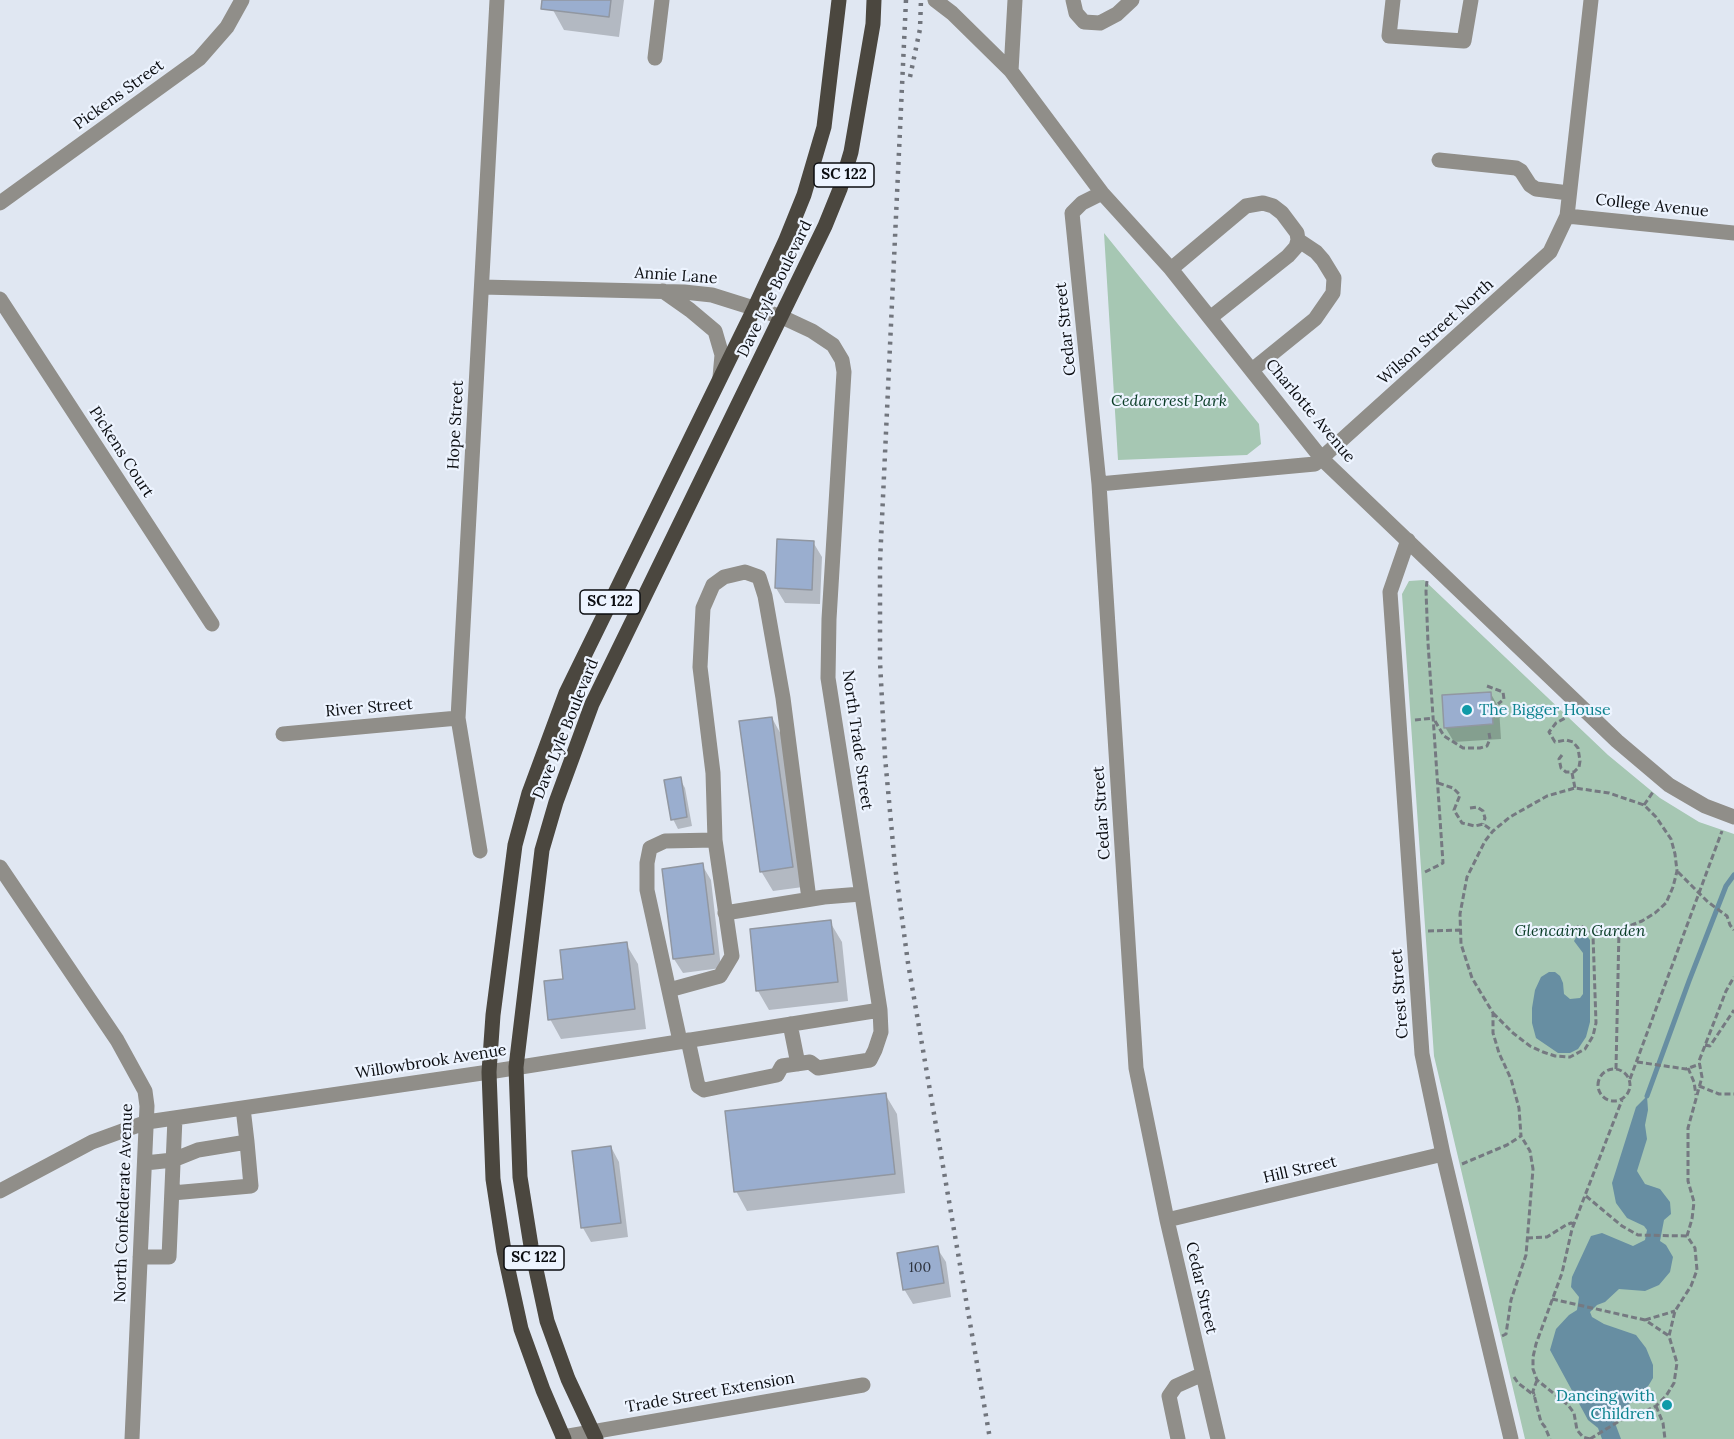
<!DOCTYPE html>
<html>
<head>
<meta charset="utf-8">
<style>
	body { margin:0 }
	canvas { display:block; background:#e0e7f2 }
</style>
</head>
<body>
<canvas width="1734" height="1439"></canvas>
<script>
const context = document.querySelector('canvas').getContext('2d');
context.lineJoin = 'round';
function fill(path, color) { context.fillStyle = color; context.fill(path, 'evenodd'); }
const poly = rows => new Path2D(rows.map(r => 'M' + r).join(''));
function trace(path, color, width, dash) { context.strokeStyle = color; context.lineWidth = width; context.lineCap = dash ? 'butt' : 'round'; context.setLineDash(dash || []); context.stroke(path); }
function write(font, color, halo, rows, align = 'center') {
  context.font = font + ' Lora,serif'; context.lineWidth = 4.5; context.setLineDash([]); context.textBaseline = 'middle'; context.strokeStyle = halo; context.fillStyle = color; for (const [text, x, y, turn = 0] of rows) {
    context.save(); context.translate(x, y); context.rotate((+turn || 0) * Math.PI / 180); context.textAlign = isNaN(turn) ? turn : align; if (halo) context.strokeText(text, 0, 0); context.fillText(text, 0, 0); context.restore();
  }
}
const green = poly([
	[1104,233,1259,424,1261,444,1247,455,1118,460],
	[1424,580,1608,755,1660,798,1699,822,1734,834,1734,1439,1525,1439,1434,1056,1402,594,1409,581]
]);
const water = poly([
	[1578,934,1587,936,1590,940,1590,1022,1586,1037,1578,1049,1570,1053,1558,1053,1536,1038,1532,1023,1532,1008,1535,990,1541,977,1549,972,1555,972,1560,976,1563,983,1564,994,1570,999,1580,998,1583,994,1583,953,1574,941],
	[1647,1096,1648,1110,1645,1125,1647,1139,1637,1171,1645,1184,1660,1189,1670,1202,1671,1214,1664,1220,1660,1241,1666,1245,1673,1257,1670,1272,1659,1285,1645,1291,1619,1289,1605,1302,1597,1305,1590,1312,1592,1317,1604,1324,1636,1335,1646,1348,1653,1365,1653,1378,1647,1388,1634,1401,1612,1415,1621,1439,1602,1439,1598,1428,1588,1420,1550,1350,1556,1329,1569,1315,1577,1310,1579,1297,1571,1287,1572,1277,1591,1236,1602,1233,1633,1246,1645,1240,1647,1230,1644,1226,1627,1218,1616,1203,1612,1183,1636,1107]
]);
const shadow = poly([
	[554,0,624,0,619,37,564,30,553,10],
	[778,541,813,542,822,557,820,604,785,603,776,588],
	[1491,694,1499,708,1501,739,1454,742,1445,727],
	[772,718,783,738,803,887,773,891,761,871],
	[680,779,685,788,692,826,678,829,673,819],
	[702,865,711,880,721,968,683,973,674,959],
	[830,922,842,942,848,1001,769,1010,758,991],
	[626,944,638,964,646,1029,561,1039,550,1019,565,980],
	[885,1094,897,1114,905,1193,747,1211,736,1191],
	[611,1147,619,1162,628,1237,591,1242,583,1228],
	[937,1248,946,1262,951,1297,913,1304,904,1289]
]);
const stream = poly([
	[1647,1096,1689,981,1726,886,1734,875]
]);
const building = poly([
	[542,0,611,0,609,17,541,9,542,0],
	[777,539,814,541,812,590,775,588,777,539],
	[1491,692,1493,724,1444,728,1442,695,1491,692],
	[772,717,793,867,760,872,739,721,772,717],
	[681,777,687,817,671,820,664,780,681,777],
	[703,863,714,954,673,959,662,869,703,863],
	[831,920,838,982,756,991,750,929,831,920],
	[627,942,635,1009,548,1020,544,981,563,979,560,950,627,942],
	[886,1093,895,1174,734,1192,725,1111,886,1093],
	[611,1146,621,1223,581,1228,572,1151,611,1146],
	[938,1246,944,1283,903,1290,897,1253,938,1246]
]);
const path = poly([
	[1487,686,1503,692,1504,699,1498,704],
	[1415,720,1434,718],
	[1435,721,1444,736,1463,748,1480,748,1487,746,1490,739,1489,733],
	[1562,755,1559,759,1561,768,1566,772,1574,772,1579,767,1580,761,1578,748,1573,742,1566,740,1555,742,1549,732,1556,723,1567,717],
	[1572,773,1575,788],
	[1438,783,1453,788,1460,795,1454,810,1462,823,1475,826,1483,824,1493,831],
	[1644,805,1653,792],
	[1470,808,1477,807,1483,811,1485,818,1483,824],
	[1425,872,1443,863,1428,643,1426,591,1427,581],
	[1678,872,1708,902,1727,916,1730,925,1734,930],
	[1428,931,1460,930],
	[1493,1013,1513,1033,1530,1046,1543,1052,1555,1056,1570,1057,1585,1049,1593,1036,1596,1023,1593,935,1590,931,1581,926,1574,928,1569,933],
	[1705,1045,1710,1046,1734,1010],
	[1637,1062,1686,1069,1700,1064],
	[1688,1068,1694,1082,1696,1095],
	'1598 1085a16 16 0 1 1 32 0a16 16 0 1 1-32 0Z',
	[1616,1069,1619,930],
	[1630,1079,1722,831],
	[1699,1086,1719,1094,1734,1094],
	[1462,1164,1507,1145,1521,1136,1519,1108,1511,1079,1499,1053,1493,1033,1493,1013,1472,978,1461,944,1460,914,1467,877,1485,841,1493,831,1510,817,1547,796,1575,788,1609,793,1644,805,1656,817,1671,839,1675,854,1677,871,1673,887,1666,903,1655,913,1642,921,1619,930,1592,933],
	[1586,1196,1622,1226,1638,1235,1687,1236],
	[1527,1238,1547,1237,1566,1225,1571,1223,1574,1224],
	[1552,1299,1645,1320,1669,1336],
	[1645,1320,1675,1311],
	[1502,1336,1506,1334,1511,1300,1526,1255,1533,1169,1530,1151,1521,1136],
	[1514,1377,1518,1383,1535,1396],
	[1537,1380,1533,1391,1541,1422,1545,1427,1550,1439],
	[1656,1406,1663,1423,1665,1439],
	[1590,1439,1629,1415,1641,1413,1656,1406,1666,1396,1674,1383,1677,1363,1669,1336,1675,1311,1691,1286,1697,1270,1695,1248,1687,1236,1692,1219,1694,1202,1688,1181,1688,1128,1702,1077,1699,1061,1726,991,1734,977],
	[1590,1439,1583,1437,1577,1430,1574,1413,1568,1405,1537,1380,1533,1369,1533,1357,1536,1344,1562,1273,1572,1229,1622,1100]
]);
const minor = poly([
	[935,0,952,13,1011,71,1102,193,1171,269,1322,459,1617,741,1669,785,1705,806,1734,817],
	[1073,0,1076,13,1084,22,1100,23,1117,14,1132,0],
	[1393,0,1389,36,1464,41,1471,0],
	[655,58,662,0],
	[1011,71,1015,0],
	[1439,160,1516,168,1521,171,1530,185,1536,189,1569,193],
	[1102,193,1082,203,1072,213,1099,484,1136,1068,1167,1220,1218,1439],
	[0,203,199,59,227,27,242,0],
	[1567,216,1734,233],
	[1171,269,1246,206,1263,203,1273,206,1282,213,1297,233,1298,240,1296,247,1288,256,1210,318],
	[482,287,684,292,712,295,782,317,812,331,833,345,842,360,844,372,829,619,828,678,880,1010,881,1032,875,1050,870,1060,818,1068,810,1062,782,1066,777,1075,704,1090,698,1086,688,1040],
	[663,291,690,310,715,331,722,355,720,377],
	[0,299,212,624],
	[1252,370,1315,319,1333,293,1334,278,1323,260,1316,252,1298,240],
	[1099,484,1315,464,1550,252,1567,216,1591,0],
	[1408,540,1390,592,1422,1054,1443,1154,1511,1439],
	[283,734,458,718],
	[480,851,458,718,497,0],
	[0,867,117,1040,145,1091,147,1106,132,1439],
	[725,913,824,897,861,894],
	[669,990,720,976,732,956,715,840,713,773,700,667,703,608,713,585,724,577,745,572,759,577,765,596,783,698,809,899],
	[790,1024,798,1064],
	[680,1041,647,890,647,863,650,848,665,841,715,840],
	[145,1163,173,1160,198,1150,247,1142,243,1108],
	[0,1191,92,1142,147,1122,489,1072,880,1010],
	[172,1193,251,1186,247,1142],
	[1167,1220,1443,1154],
	[140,1257,169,1257,175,1118],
	[563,1437,863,1385],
	[1178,1439,1169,1396,1176,1386,1203,1374]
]);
const major = poly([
	[564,1439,543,1390,521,1329,504,1251,493,1179,489,1072,493,1015,515,845,529,793,566,693,755,307,785,242,804,195,824,127,839,0],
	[596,1439,568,1379,547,1321,531,1246,520,1177,516,1067,542,850,556,802,592,704,825,226,840,189,851,152,873,24,874,0]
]);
const rail = poly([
	[906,0,880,562,880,662,885,757,895,866,908,963,990,1439],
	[910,77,920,29,921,0]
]);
const markers = [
	[1467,710,6,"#0f9aa8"],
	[1667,1405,6,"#0f9aa8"]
];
const numberNames = [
	["100",920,1268]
];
const shields = [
	[844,175,60],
	[610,602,60],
	[534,1258,60]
];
const shieldNames = [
	["SC 122",844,175],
	["SC 122",610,602],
	["SC 122",534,1258]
];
const streetNames = [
	["Pickens Street",119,95,-36],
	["College Avenue",1652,206,6],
	["Annie Lane",676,276,4],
	["Dave Lyle Boulevard",775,289,-64],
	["Cedar Street",1066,329,-96],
	["Wilson Street North",1436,332,-42],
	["Charlotte Avenue",1310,411,50],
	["Hope Street",456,425,-87],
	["Pickens Court",121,452,57],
	["River Street",369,708,-5],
	["Dave Lyle Boulevard",566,729,-68],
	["North Trade Street",857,740,82],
	["Cedar Street",1102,813,-94],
	["Crest Street",1400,994,-94],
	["Willowbrook Avenue",431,1062,-9],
	["Hill Street",1300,1170,-13],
	["North Confederate Avenue",124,1203,-88],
	["Cedar Street",1201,1288,77],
	["Trade Street Extension",710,1393,-10]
];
const parkNames = [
	["Cedarcrest Park",1169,401],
	["Glencairn Garden",1580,931]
];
const cultureNames = [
	["The Bigger House",1479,710],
	["Dancing with",1655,1396,"right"],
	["Children",1655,1414,"right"]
];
fill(green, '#a6c7b3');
fill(water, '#678ea2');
fill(shadow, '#0003');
trace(stream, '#678ea2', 5);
fill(building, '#9aaecf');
trace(building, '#9197a1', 1.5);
trace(path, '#757981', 3, [6, 3]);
trace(minor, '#908e89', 15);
trace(major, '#4b473f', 15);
trace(rail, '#71757d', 4.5, [3, 6]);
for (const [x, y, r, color] of markers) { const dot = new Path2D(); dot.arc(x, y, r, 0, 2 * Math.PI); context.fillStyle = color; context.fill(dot); trace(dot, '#edf4ff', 2); }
write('14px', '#2f3540', null, numberNames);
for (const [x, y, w] of shields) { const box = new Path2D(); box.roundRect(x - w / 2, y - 12, w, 24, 4.5); context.fillStyle = '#edf4ff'; context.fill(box); trace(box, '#0b0d11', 1.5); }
write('bold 15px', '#0b0d11', null, shieldNames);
write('16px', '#0b0d11', '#edf4ff', streetNames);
write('italic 16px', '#083b25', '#edf4ff', parkNames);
write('16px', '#0d838f', '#edf4ff', cultureNames, 'left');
</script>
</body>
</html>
